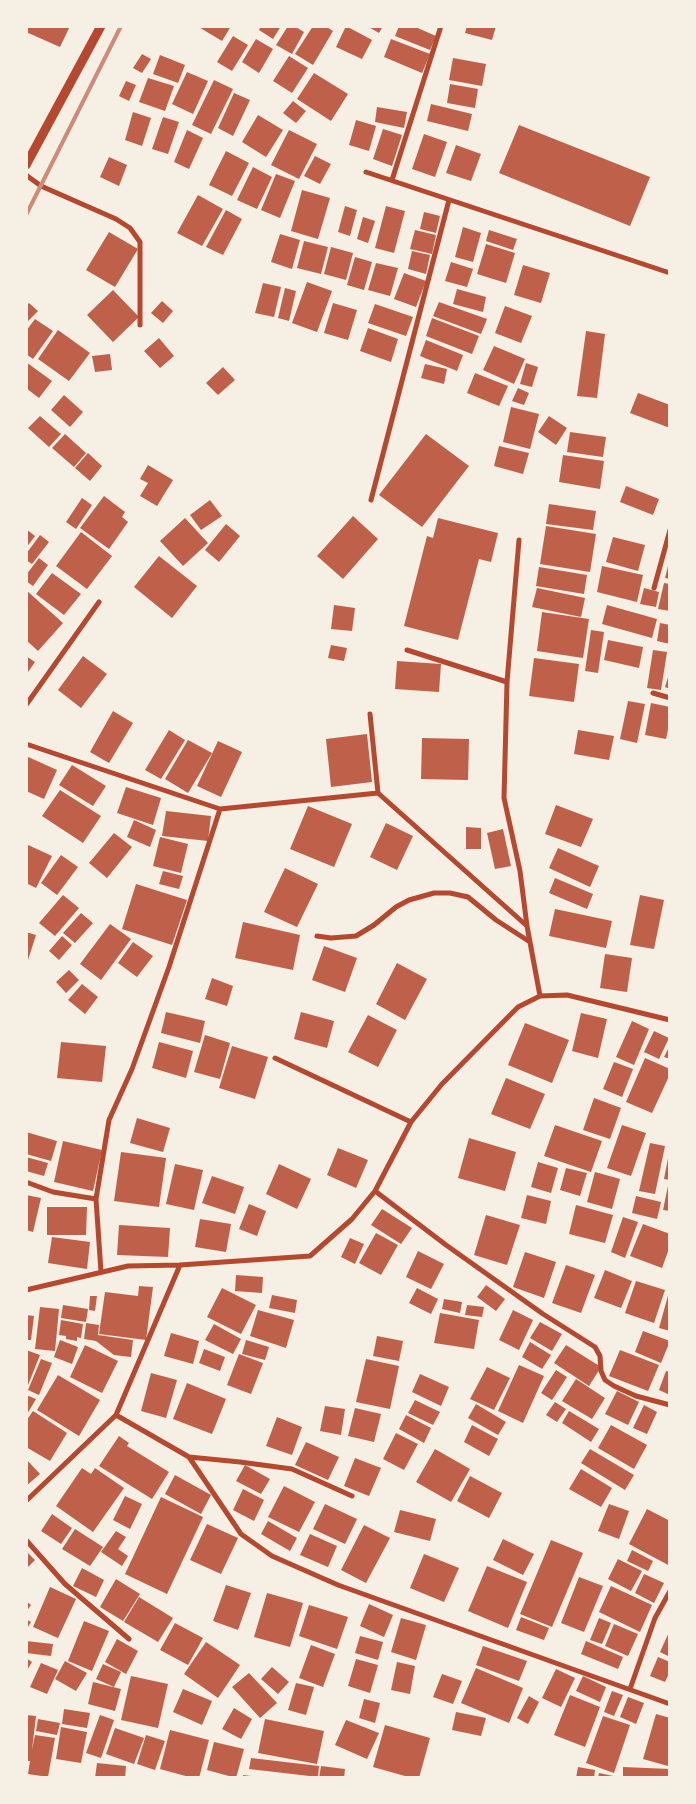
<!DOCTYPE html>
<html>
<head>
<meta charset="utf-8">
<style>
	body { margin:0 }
	#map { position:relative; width:696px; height:1804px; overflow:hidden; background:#f6efe4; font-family:"Space Grotesk",sans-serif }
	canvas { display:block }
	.frame { position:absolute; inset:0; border:28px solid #f6efe4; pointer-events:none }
</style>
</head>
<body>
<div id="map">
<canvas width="696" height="1804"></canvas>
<div class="frame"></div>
</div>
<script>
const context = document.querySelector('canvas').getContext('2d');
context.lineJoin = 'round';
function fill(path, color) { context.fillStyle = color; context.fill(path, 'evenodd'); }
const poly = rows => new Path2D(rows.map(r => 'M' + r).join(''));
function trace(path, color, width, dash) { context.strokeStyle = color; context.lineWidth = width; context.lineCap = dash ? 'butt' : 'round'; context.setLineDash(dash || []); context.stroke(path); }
const building = poly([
	[26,26,70,26,60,47,26,32],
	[197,26,231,26,222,41],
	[261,26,281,26,273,39,259,30],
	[288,26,294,26,304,32,292,54,276,45],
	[313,26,325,26,333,31,313,65,295,54],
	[346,26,372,40,362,59,336,47],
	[367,26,383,26,379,33],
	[399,26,413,26,436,36,430,50,395,36],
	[467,26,496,26,492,40,465,33],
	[233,36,248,45,232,71,217,62],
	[256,39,273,49,259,73,242,62],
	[391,39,430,54,422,73,384,57],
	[142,54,151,59,142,73,133,68],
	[160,55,185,65,178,83,153,74],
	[289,56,308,68,292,93,273,81],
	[453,58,486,64,482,86,449,80],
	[187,72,208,81,193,114,172,104],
	[314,73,348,94,331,121,297,99],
	[148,78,174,86,165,111,139,102],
	[214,80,233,89,211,134,192,125],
	[126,81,136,85,129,101,119,96],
	[450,84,478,89,475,108,447,103],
	[234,93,250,100,233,136,218,128],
	[293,101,306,111,296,123,283,113],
	[431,104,472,114,468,131,427,121],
	[377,107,407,112,404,128,375,122],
	[133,112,151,118,142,146,125,140],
	[258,115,283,130,266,157,242,142],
	[163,117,179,122,168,154,152,149],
	[356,120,376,126,369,151,349,145],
	[519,125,650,177,630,226,499,173],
	[383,129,402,135,392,166,373,159],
	[187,130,203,138,189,169,174,162],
	[289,130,317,144,299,179,271,165],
	[424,134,447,142,435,177,412,169],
	[456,145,481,154,471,181,446,173],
	[226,151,249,163,232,196,209,185],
	[315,156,331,164,320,184,304,176],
	[109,157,127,165,119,186,100,177],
	[253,167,272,177,257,209,237,200],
	[276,174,295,181,280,218,261,210],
	[302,190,330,198,318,239,291,231],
	[198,195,223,209,202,246,177,233],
	[345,206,357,210,350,236,338,232],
	[386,206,405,211,394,253,375,248],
	[226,210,242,219,223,255,206,247],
	[424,212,440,216,436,233,420,229],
	[363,217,375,221,368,243,357,239],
	[463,227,481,233,473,262,455,257],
	[415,230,436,235,432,254,410,249],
	[489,230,517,239,513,250,486,241],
	[109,232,138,249,115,287,86,270],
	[280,234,300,240,292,269,271,262],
	[304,241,328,247,321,274,297,268],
	[486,244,515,253,506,283,477,274],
	[331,247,353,253,346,280,324,274],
	[412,251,430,255,426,274,408,269],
	[355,257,372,262,364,290,347,285],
	[451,262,473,269,467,287,445,281],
	[376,263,398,268,390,296,368,290],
	[523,265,550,273,541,303,514,295],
	[404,273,426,281,416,307,394,299],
	[307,282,332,291,317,332,292,323],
	[263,283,281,287,274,317,255,313],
	[285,288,296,291,289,321,278,318],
	[457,289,486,297,483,312,453,304],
	[113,290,139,317,113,342,87,315],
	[162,301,173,311,163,323,151,313],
	[439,302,487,319,481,334,433,316],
	[29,303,38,311,28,321,26,319,26,306],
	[333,303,357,310,348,340,324,333],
	[375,304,413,317,406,336,368,323],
	[505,306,532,316,521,343,495,333],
	[432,318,479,336,472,354,426,336],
	[35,319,53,331,33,359,26,354,26,331],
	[368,328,398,339,391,362,360,351],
	[58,330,90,353,69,381,38,359],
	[586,331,605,334,597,398,577,396],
	[159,338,174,356,160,368,144,351],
	[426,340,463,355,457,371,420,356],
	[494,346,525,359,514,384,483,370],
	[110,354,112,370,95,372,92,356],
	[26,362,52,381,39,398,26,388],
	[526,363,538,367,532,387,520,384],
	[425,364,447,369,444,384,421,378],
	[223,367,235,380,218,395,206,383],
	[475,373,508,386,499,406,467,393],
	[518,388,529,393,524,405,512,401],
	[638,393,670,405,670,428,630,413],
	[64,395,83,412,70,427,51,410],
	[511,407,539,414,530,449,503,442],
	[40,416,61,434,49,447,28,428],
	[549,416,567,428,556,445,538,432],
	[570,432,606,437,603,457,567,452],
	[65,434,86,453,74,467,52,448],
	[426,434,469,466,422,527,379,495],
	[499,446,529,453,523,474,494,466],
	[88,453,102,466,90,481,75,468],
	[563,455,604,461,600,489,559,482],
	[148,465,173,480,157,506,140,496,148,483,140,479],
	[626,486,659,499,653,515,620,502],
	[104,496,125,512,122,517,128,522,109,549,80,528],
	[82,498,92,505,76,529,66,522],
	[210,500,222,516,201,530,190,515],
	[549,504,596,511,593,530,546,524],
	[353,516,378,539,343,579,317,556],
	[185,518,208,543,183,566,160,541],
	[438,518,498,533,491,562,479,559,458,640,404,626,427,536,433,538],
	[226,524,240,536,219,562,205,550],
	[546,526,596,534,590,572,540,564],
	[26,529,35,536,26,548],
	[81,532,112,556,87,589,56,566],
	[40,535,49,542,32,564,26,560,26,554],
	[613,537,645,545,638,571,606,562],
	[159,556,197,586,172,618,134,587],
	[39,558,48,565,33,586,26,581,26,575],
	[669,562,670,563,670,579,665,578],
	[602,566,643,575,637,602,597,592],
	[539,567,587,575,584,594,536,586],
	[52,573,81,594,64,615,36,594],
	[664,583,670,584,670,611,658,609],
	[537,588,585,598,581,617,532,607],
	[644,588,659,592,656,607,640,604],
	[26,590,63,623,38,651,26,640],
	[334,605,355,608,352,631,331,629],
	[607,605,657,619,652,638,602,624],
	[542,612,589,619,583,658,537,651],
	[660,623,670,625,670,644,657,641],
	[591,630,604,632,598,673,585,671],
	[608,640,643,647,639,668,604,660],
	[331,645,347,648,344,661,328,658],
	[653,650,667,652,661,690,647,688],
	[26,656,35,662,26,675],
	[83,656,107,674,81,708,58,690],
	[534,658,579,664,574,702,529,696],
	[397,661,441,664,439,692,395,689],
	[669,674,670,674,670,689,665,687],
	[628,701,645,704,637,743,620,739],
	[651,703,670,707,670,720,666,739,645,735],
	[113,711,133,723,109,763,90,752],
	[169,730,185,740,161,779,145,770],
	[578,730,614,736,609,760,574,754],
	[367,734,372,782,331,787,326,739],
	[422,738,469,739,468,780,421,779],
	[188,740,212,753,188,793,165,779],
	[218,741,242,752,221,797,197,786],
	[26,756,57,770,44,799,26,791],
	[72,765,106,786,93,806,59,785],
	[126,787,161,798,153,825,117,813],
	[60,790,101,816,83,843,42,816],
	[556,805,593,819,581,847,545,834],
	[308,806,352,824,334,867,290,849],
	[166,811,211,816,208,841,162,836],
	[134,820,156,830,150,847,127,837],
	[386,823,413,836,397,870,370,857],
	[466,827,481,828,481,849,466,849],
	[503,829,511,866,495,869,487,833],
	[114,833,132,847,107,878,89,863],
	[160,837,188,844,181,873,153,866],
	[26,844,52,856,36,888,26,883],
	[558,848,599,866,590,887,549,868],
	[61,855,78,867,57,895,41,883],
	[285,868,318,884,297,927,264,912],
	[163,871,183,876,179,889,159,884],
	[555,878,593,894,587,909,549,893],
	[136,884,187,900,172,945,122,929],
	[63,895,79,908,55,936,39,923],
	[640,895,664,900,654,949,630,945],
	[555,909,612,921,606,948,549,936],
	[81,913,93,923,75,943,63,933],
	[243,922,300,935,293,970,235,958],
	[110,924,131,939,101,980,80,964],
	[26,932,36,935,28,960,26,960],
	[62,936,72,945,59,960,49,951],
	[133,942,153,956,137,977,118,963],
	[324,946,357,958,345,992,312,980],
	[605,954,632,958,627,992,600,988],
	[397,963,427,979,405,1020,376,1004],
	[69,970,79,980,66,993,56,982],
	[212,978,233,986,227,1006,205,999],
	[82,984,98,997,85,1014,68,1000],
	[166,1012,205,1021,200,1043,161,1033],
	[301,1012,334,1021,327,1048,294,1039],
	[581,1013,607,1019,598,1058,572,1051],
	[368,1015,397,1030,378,1067,348,1052],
	[632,1021,649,1029,634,1065,616,1057],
	[525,1023,569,1040,552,1083,508,1065],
	[654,1031,669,1038,659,1059,644,1052],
	[205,1035,230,1043,220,1079,194,1072],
	[61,1042,106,1046,102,1082,57,1078],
	[159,1042,193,1051,186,1078,152,1068],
	[670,1045,670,1059,664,1057],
	[232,1046,268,1057,255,1099,219,1088],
	[645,1058,670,1069,670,1074,652,1113,626,1102],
	[614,1062,633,1069,622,1097,603,1089],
	[506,1078,545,1094,530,1129,491,1114],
	[594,1098,621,1108,610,1139,583,1130],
	[137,1118,170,1128,163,1152,130,1143],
	[555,1125,602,1141,591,1172,544,1156],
	[622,1125,646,1133,631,1176,607,1168],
	[26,1132,57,1141,51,1161,26,1154],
	[469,1138,516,1152,505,1191,458,1178],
	[63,1141,102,1150,93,1191,54,1182],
	[650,1143,665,1146,655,1194,639,1191],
	[338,1148,368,1160,356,1188,327,1175],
	[121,1152,166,1158,159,1207,114,1201],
	[669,1153,670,1153,670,1180,664,1179],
	[26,1157,48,1163,44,1176,26,1171],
	[538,1162,558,1168,551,1193,531,1187],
	[175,1164,203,1170,194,1210,166,1204],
	[279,1164,311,1179,297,1209,266,1194],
	[566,1168,587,1173,580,1196,560,1190],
	[595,1172,620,1179,612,1209,587,1202],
	[212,1176,244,1187,235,1214,202,1203],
	[669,1181,670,1181,670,1211,663,1210],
	[26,1195,41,1198,33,1232,26,1230],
	[527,1195,551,1201,546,1224,521,1218],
	[636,1196,661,1202,657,1219,632,1213],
	[249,1204,266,1211,257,1236,239,1229],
	[576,1205,613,1215,605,1243,569,1234],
	[47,1207,87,1207,86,1235,47,1235],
	[382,1209,412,1228,401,1244,371,1225],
	[486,1215,520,1225,507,1265,474,1255],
	[623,1217,638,1222,625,1258,611,1252],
	[200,1219,231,1224,226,1252,195,1247],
	[643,1224,670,1234,670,1246,662,1268,630,1256],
	[119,1225,170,1228,168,1257,117,1255],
	[376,1233,398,1245,381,1275,359,1263],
	[52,1237,90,1242,87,1269,48,1263],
	[350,1238,364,1244,355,1264,341,1257],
	[418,1251,444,1264,431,1289,406,1277],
	[525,1252,556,1262,544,1298,513,1287],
	[566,1265,595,1275,581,1313,552,1303],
	[605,1270,632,1281,621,1308,594,1298],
	[236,1275,263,1277,262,1293,235,1291],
	[636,1281,665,1290,654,1323,625,1313],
	[486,1285,505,1299,496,1311,477,1297],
	[139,1286,153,1287,146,1340,99,1334,105,1292,138,1296],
	[222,1288,256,1305,241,1334,207,1317],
	[417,1288,438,1299,431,1314,409,1303],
	[669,1292,670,1292,670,1331,659,1328],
	[272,1295,297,1300,295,1313,269,1308],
	[90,1296,97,1296,95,1311,89,1310],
	[444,1299,462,1302,460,1313,442,1309],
	[63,1305,88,1309,86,1322,61,1318],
	[467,1305,484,1307,482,1317,465,1315],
	[40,1307,59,1309,55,1351,35,1349],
	[258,1310,294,1320,286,1348,250,1336],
	[513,1310,533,1320,519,1350,499,1340],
	[440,1313,479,1320,474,1349,434,1343],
	[26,1315,34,1316,31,1340,26,1340],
	[61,1320,83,1324,81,1338,77,1337,77,1341,66,1339,66,1336,59,1335],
	[540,1322,562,1334,552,1351,530,1338],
	[86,1323,99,1325,98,1335,133,1340,131,1357,114,1355,96,1341,84,1339],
	[214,1324,241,1339,233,1354,205,1340],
	[643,1331,670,1341,661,1363,635,1352],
	[171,1333,199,1341,193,1364,164,1356],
	[377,1336,403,1341,399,1361,373,1356],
	[60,1340,78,1347,72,1364,54,1357],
	[246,1340,269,1347,265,1360,242,1354],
	[530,1342,551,1355,542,1369,522,1357],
	[85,1345,118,1361,102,1393,70,1377],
	[566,1345,601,1367,589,1386,554,1363],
	[204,1349,225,1357,220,1371,199,1363],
	[26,1350,40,1355,26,1390],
	[620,1350,659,1365,648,1391,609,1376],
	[239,1354,263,1363,251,1394,227,1385],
	[41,1359,52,1363,39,1395,28,1390],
	[366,1359,399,1366,390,1409,356,1402],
	[519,1365,544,1376,523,1423,498,1411],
	[487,1367,510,1378,494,1410,470,1399],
	[556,1370,567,1377,552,1400,541,1393],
	[666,1371,670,1372,670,1395,659,1390],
	[151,1373,177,1380,166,1418,141,1411],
	[420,1374,449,1387,441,1406,412,1392],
	[58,1375,100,1400,79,1436,37,1410],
	[576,1379,605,1398,592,1419,562,1401],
	[187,1383,226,1399,212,1434,173,1419],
	[617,1391,639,1402,628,1425,605,1414],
	[26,1395,36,1399,26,1416],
	[415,1400,440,1412,433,1425,408,1413],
	[555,1402,566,1409,557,1422,546,1415],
	[476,1404,506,1422,498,1435,468,1418],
	[644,1405,657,1412,647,1434,633,1428],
	[325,1406,345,1409,341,1435,320,1431],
	[355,1408,381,1414,374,1442,348,1436],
	[33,1411,67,1433,50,1461,26,1447,26,1421],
	[569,1411,599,1429,591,1442,562,1423],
	[406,1415,431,1428,424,1443,399,1429],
	[277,1417,302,1427,292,1455,266,1446],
	[472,1425,498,1439,489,1456,464,1442],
	[611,1425,647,1445,634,1469,598,1448],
	[396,1433,418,1444,404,1470,383,1459],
	[119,1436,129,1443,127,1446,169,1472,152,1499,99,1466],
	[306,1442,339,1457,328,1480,295,1465],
	[435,1449,470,1469,451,1502,416,1482],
	[590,1449,634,1475,625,1490,581,1463],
	[355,1458,381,1468,369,1496,344,1486],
	[26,1459,40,1474,26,1486],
	[245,1465,270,1479,261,1494,236,1481],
	[82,1468,91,1474,95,1468,124,1488,93,1532,56,1506],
	[581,1469,612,1488,601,1507,569,1489],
	[175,1475,211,1495,201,1514,165,1494],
	[470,1476,502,1493,489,1518,457,1501],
	[284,1486,315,1502,299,1532,268,1517],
	[243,1489,264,1500,254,1521,233,1510],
	[125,1496,142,1504,130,1529,113,1520],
	[161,1497,203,1517,167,1594,125,1574],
	[325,1504,357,1519,345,1544,313,1529],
	[609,1504,629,1511,619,1539,598,1531],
	[647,1509,670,1521,670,1566,629,1544],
	[400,1510,436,1519,430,1541,394,1532],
	[52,1514,72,1528,61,1544,41,1531],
	[268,1521,297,1538,290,1551,261,1534],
	[207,1524,238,1538,221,1574,190,1560],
	[364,1525,390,1538,366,1583,341,1570],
	[75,1529,103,1547,90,1566,62,1549],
	[116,1531,126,1537,118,1549,128,1556,122,1566,101,1552],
	[310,1534,337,1546,328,1567,300,1555],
	[503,1539,534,1554,523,1575,493,1560],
	[551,1540,583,1553,552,1627,520,1614],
	[632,1550,653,1561,648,1571,627,1561],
	[26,1551,35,1560,26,1569],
	[424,1554,459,1568,444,1602,410,1588],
	[618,1559,642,1571,631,1591,608,1579],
	[487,1566,527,1582,508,1628,468,1611],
	[82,1568,104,1580,96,1597,73,1586],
	[644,1574,664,1583,654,1603,635,1593],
	[579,1577,603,1586,584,1632,561,1623],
	[116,1579,140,1594,123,1621,100,1607],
	[226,1585,251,1593,238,1630,213,1621],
	[611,1586,652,1605,640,1632,599,1612],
	[50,1587,76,1599,58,1638,33,1627],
	[267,1593,303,1603,290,1647,254,1637],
	[139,1597,173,1618,158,1642,124,1622],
	[26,1601,31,1605,26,1612],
	[369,1604,393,1615,384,1637,360,1626],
	[309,1605,348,1617,337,1649,299,1636],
	[521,1617,549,1628,544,1640,516,1630],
	[401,1618,426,1625,416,1660,391,1652],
	[599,1618,611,1623,602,1644,590,1640],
	[26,1619,31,1622,26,1630],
	[84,1621,109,1631,92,1671,68,1661],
	[175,1623,203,1638,188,1665,160,1650],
	[614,1624,638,1634,628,1656,605,1646],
	[670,1630,670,1657,660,1652],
	[360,1636,383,1642,378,1660,355,1653],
	[117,1639,138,1651,126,1674,105,1662],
	[26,1641,53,1644,51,1656,26,1653],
	[586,1641,623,1657,618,1669,581,1654],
	[206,1642,240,1665,218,1698,184,1674],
	[311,1645,335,1654,323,1687,299,1678],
	[483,1646,527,1661,519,1681,476,1665],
	[658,1657,670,1662,670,1671,665,1682,650,1676],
	[26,1658,32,1662,26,1672],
	[356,1659,378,1665,370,1693,348,1686],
	[65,1661,87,1673,76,1691,55,1679],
	[397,1662,415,1666,410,1694,391,1690],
	[41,1663,58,1670,47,1694,30,1687],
	[103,1664,121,1672,114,1687,96,1679],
	[272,1667,289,1682,278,1694,261,1679],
	[476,1668,523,1688,509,1723,461,1703],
	[556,1669,575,1678,561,1707,542,1698],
	[249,1673,277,1703,260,1718,232,1687],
	[442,1674,462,1681,453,1704,433,1697],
	[131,1676,168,1684,158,1728,121,1720],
	[583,1676,606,1687,600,1702,576,1691],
	[93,1682,121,1689,115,1711,88,1704],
	[296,1683,314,1687,306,1715,288,1710],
	[183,1689,212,1701,202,1725,173,1712],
	[612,1691,623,1695,614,1716,604,1712],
	[570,1695,600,1707,585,1747,554,1735],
	[529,1696,539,1702,528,1724,517,1718],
	[628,1697,644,1703,636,1724,620,1717],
	[364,1699,380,1703,375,1723,359,1718],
	[234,1708,252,1719,241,1739,222,1729],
	[64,1709,90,1713,87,1728,62,1724],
	[456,1712,486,1718,481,1736,452,1730],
	[656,1714,670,1718,670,1761,668,1766,643,1759],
	[26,1715,36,1716,32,1750,35,1735,55,1738,48,1777,28,1774,30,1761,26,1761],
	[100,1715,114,1720,101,1758,86,1753],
	[603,1716,630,1725,614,1773,586,1763],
	[38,1719,60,1723,57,1735,36,1731],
	[265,1719,324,1731,317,1764,258,1753],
	[346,1720,379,1733,367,1759,335,1745],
	[385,1725,430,1738,419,1778,412,1778,373,1767],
	[61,1727,87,1732,81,1763,56,1759],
	[115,1728,144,1738,134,1764,106,1754],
	[170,1730,209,1740,199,1778,193,1778,160,1769],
	[146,1735,165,1741,155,1770,137,1764],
	[214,1742,244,1749,236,1778,207,1770],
	[251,1758,319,1766,318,1777,249,1769],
	[97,1763,126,1766,125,1778,95,1778],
	[321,1766,345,1769,344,1778,319,1778],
	[578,1767,595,1770,594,1778,576,1778],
	[623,1767,670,1769,670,1778,623,1778],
	[599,1773,618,1777,618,1778,598,1778],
	[243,1775,259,1777,259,1778,243,1778]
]);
const minor = poly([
	[366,172,670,273],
	[26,175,41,186,116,219,130,228,140,242,140,325],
	[392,180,441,26],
	[371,500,449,200],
	[654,588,670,530],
	[407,650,507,682,504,798,520,871,527,926,540,996],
	[507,682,519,540],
	[653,693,670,698],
	[26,705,99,602],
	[370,714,378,793,527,926],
	[26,744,220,809,378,793],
	[317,936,331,938,356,936,374,925,396,907,409,900,434,893,450,893,468,897,496,920,530,942],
	[275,1058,411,1122],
	[26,1182,53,1192,96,1199],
	[375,1191,446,1245,543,1314,595,1347,600,1356,601,1371,605,1380,614,1386,636,1396,670,1405],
	[101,1272,96,1199,109,1120,132,1069,169,967,220,809],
	[26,1290,128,1266,180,1265,310,1256,352,1219,375,1191,411,1122,442,1084,518,1007,540,996,567,995,670,1020],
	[116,1415,189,1457,240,1462,292,1469,352,1496],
	[189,1457,241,1534,272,1556,338,1585,670,1704],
	[26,1501,116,1415,180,1265],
	[26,1540,65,1584,129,1639],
	[630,1689,655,1618,670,1591]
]);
const tertiary = poly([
	[26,165,101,26]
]);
const rail = poly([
	[26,215,121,26]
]);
fill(building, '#bf614a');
trace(minor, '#b5482f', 5);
trace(tertiary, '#b5482f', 9);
trace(rail, '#cf8b77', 4);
</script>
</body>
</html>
